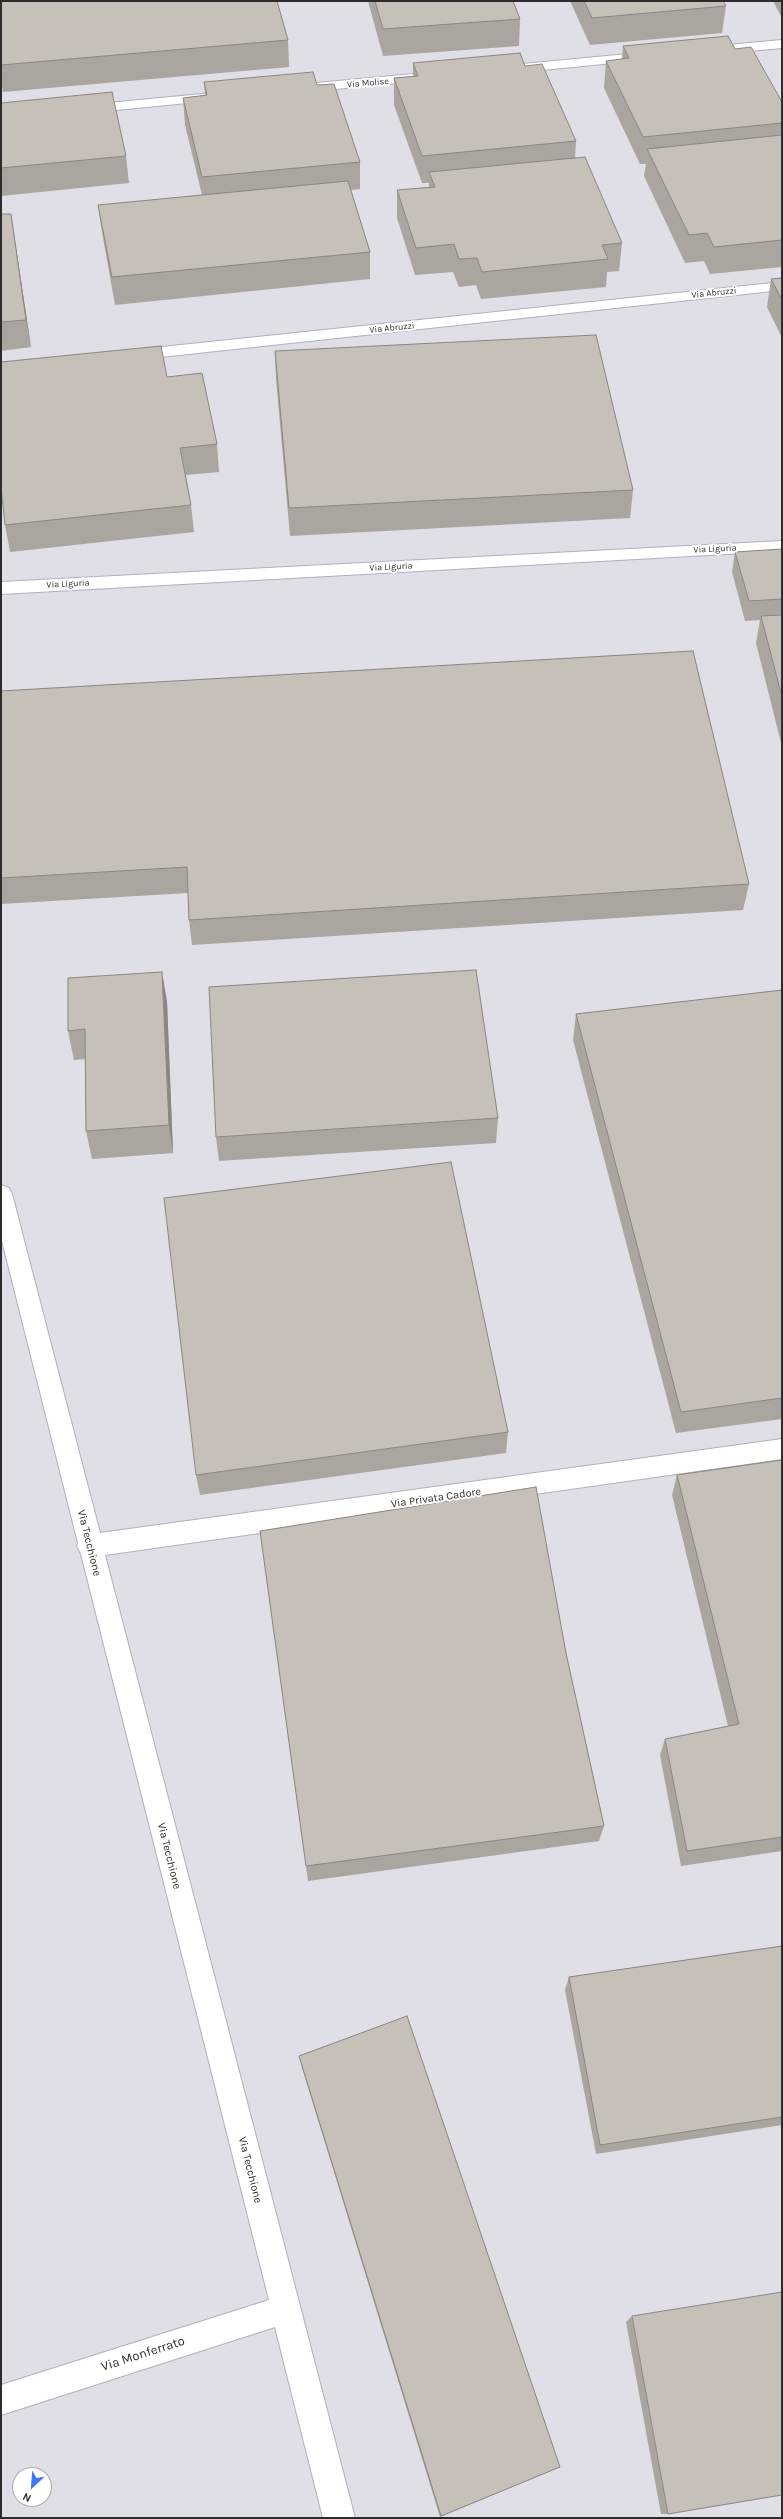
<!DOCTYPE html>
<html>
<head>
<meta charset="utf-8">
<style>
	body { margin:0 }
	#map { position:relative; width:783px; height:2519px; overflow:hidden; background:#ede5de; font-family:Karla,sans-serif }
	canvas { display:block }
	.frame { position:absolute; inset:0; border:2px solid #2c2c2c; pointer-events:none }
	.north { position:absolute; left:12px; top:2467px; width:40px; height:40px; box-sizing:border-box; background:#fff; border:1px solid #ababab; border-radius:50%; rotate:206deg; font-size:11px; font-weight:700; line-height:16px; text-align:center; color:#2c2c2c }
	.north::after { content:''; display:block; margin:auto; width:14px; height:18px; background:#4077f8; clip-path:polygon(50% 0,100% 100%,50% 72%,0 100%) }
</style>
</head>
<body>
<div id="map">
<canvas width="783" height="2519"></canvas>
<div class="frame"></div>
<div class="north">N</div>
</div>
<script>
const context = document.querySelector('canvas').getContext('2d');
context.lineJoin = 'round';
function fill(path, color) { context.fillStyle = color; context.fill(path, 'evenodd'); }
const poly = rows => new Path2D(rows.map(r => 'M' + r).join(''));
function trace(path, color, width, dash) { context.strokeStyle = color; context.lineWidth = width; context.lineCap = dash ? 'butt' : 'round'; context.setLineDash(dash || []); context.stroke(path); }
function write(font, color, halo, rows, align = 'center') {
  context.font = font + ' Karla,sans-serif'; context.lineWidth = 4; context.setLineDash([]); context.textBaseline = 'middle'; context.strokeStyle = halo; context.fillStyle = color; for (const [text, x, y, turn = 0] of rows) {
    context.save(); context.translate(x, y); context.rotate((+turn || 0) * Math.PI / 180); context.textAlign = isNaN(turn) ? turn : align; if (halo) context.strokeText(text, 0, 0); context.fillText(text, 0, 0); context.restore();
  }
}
const industrial = poly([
	[1,1,782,1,782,2518,1,2518],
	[20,2475,44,2475,44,2499,20,2499]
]);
const minor = poly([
	[782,40,782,48,706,55,699,51,706,47,782,40],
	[649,52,656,56,654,59,512,73,505,69,512,65,649,52],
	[424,73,431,77,429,80,305,92,298,88,305,84,424,73],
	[213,93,220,97,218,100,86,113,79,109,86,105,213,93],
	[782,282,782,290,133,360,125,355,133,350,782,282],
	[782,541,782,551,1,594,1,582,782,541],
	[1,1185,9,1188,12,1194,100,1533,782,1439,782,1459,105,1555,355,2518,323,2518,275,2327,1,2415,1,2385,269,2300,81,1554,77,1546,78,1543,1,1237,1,1185]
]);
const wall = poly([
	[1,1,288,40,289,67,3,92,1,81],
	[368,1,513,1,520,19,519,46,383,56],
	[570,1,723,1,726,6,722,33,590,45],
	[773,1,782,1,782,18],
	[623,46,735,49,782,102,782,267,710,274,704,261,685,263,644,176,646,164,640,164,604,88,606,61,622,59],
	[413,63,525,66,576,141,575,158,622,243,619,271,607,272,606,287,481,299,476,285,459,287,453,272,415,275,397,218,397,190,429,187,429,183,422,183,394,105,394,78,413,76],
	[204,82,317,85,360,162,360,189,351,190,370,252,370,279,115,305,102,232,98,205,202,195,185,125,183,98,205,95],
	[1,103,126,156,129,183,1,196],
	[1,214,11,214,31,347,1,351],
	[782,278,782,338,767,307,771,279],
	[275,351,633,490,630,518,290,536,276,379],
	[167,377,217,444,219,472,186,475,191,505,194,532,10,552,5,525],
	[782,549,782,747,756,643,760,620,745,621,732,572,735,552],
	[1,691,749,884,743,910,192,945,189,920,188,893,1,904],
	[782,990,782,1419,676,1433,573,1040,576,1014],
	[167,1001,173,1153,92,1159,86,1131,85,1059,74,1060,68,1031],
	[498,1118,496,1143,219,1161,216,1137],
	[508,1432,506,1453,200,1495,196,1475],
	[782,1460,782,1851,681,1866,660,1755,665,1739,728,1726,672,1495,677,1475],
	[260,1531,566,1653,604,1826,599,1841,308,1881],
	[782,1946,782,2125,596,2154,565,1990,569,1977],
	[299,2056,560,2467,440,2517,302,2068],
	[632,2316,668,2514,661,2514,626,2322]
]);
const shadedWall = poly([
	[11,214,15,241,31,347,26,320],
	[162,972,167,1001,173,1153,169,1125]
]);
const building = poly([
	[1,1,277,1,288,40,1,65,1,1],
	[375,1,513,1,520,19,383,29,375,1],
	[584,1,723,1,726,6,592,18,584,1],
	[728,36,735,49,751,47,782,102,782,123,643,137,606,61,629,58,623,46,728,36],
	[520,53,525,66,542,64,576,141,422,156,394,78,418,76,413,63,520,53],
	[313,72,317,85,334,84,360,162,202,177,183,98,207,95,204,82,313,72],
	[112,92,126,156,1,168,1,103,112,92],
	[782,135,782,240,714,247,707,233,689,235,647,149,782,135],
	[585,157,622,243,602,245,608,259,482,272,477,258,459,259,454,244,416,248,397,190,435,187,429,172,585,157],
	[348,181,370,252,112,277,98,205,348,181],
	[1,214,11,214,26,320,1,322,1,214],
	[782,278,782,300,771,279,782,278],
	[596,335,633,490,289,508,275,351,596,335],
	[161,346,167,377,202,373,217,444,180,448,191,505,5,525,1,487,1,362,161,346],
	[782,549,782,599,749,601,735,552,782,549],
	[782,615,782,697,761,616,782,615],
	[693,651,749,884,189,920,187,867,1,878,1,691,693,651],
	[476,970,498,1118,216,1137,209,987,476,970],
	[162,972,169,1125,86,1131,85,1029,68,1031,68,978,162,972],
	[782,990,782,1398,681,1412,576,1014,782,990],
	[451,1162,508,1432,196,1475,164,1198,451,1162],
	[782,1460,782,1837,687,1851,665,1739,739,1724,677,1475,782,1460],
	[536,1487,566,1653,604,1826,306,1866,260,1531,536,1487],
	[782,1946,782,2117,600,2145,569,1977,782,1946],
	[407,2016,560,2467,441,2516,299,2056,407,2016],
	[782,2292,782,2495,668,2514,632,2316,782,2292]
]);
const farStreetnames = [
	["Via Molise",368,83,-5],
	["Via Abruzzi",714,293,-6],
	["Via Abruzzi",392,328,-6],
	["Via Liguria",715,549,-3],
	["Via Liguria",391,567,-3],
	["Via Liguria",68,584,-3]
];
const streetNames = [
	["Via Privata Cadore",436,1498,-8],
	["Via Tecchione",89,1543,76],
	["Via Tecchione",169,1856,76],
	["Via Tecchione",250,2170,76]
];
const nearStreetnames = [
	["Via Monferrato",143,2354,-18]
];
fill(industrial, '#e0dee6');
trace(minor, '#aeb2bc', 2);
fill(minor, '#fff');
fill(wall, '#aaa59f');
fill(shadedWall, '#8b8682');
fill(building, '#c6c0b9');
trace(building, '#8b8682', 1);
write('9px', '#2c2c2c', '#fff', farStreetnames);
write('11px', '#2c2c2c', '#fff', streetNames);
write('13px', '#2c2c2c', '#fff', nearStreetnames);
</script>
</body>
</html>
